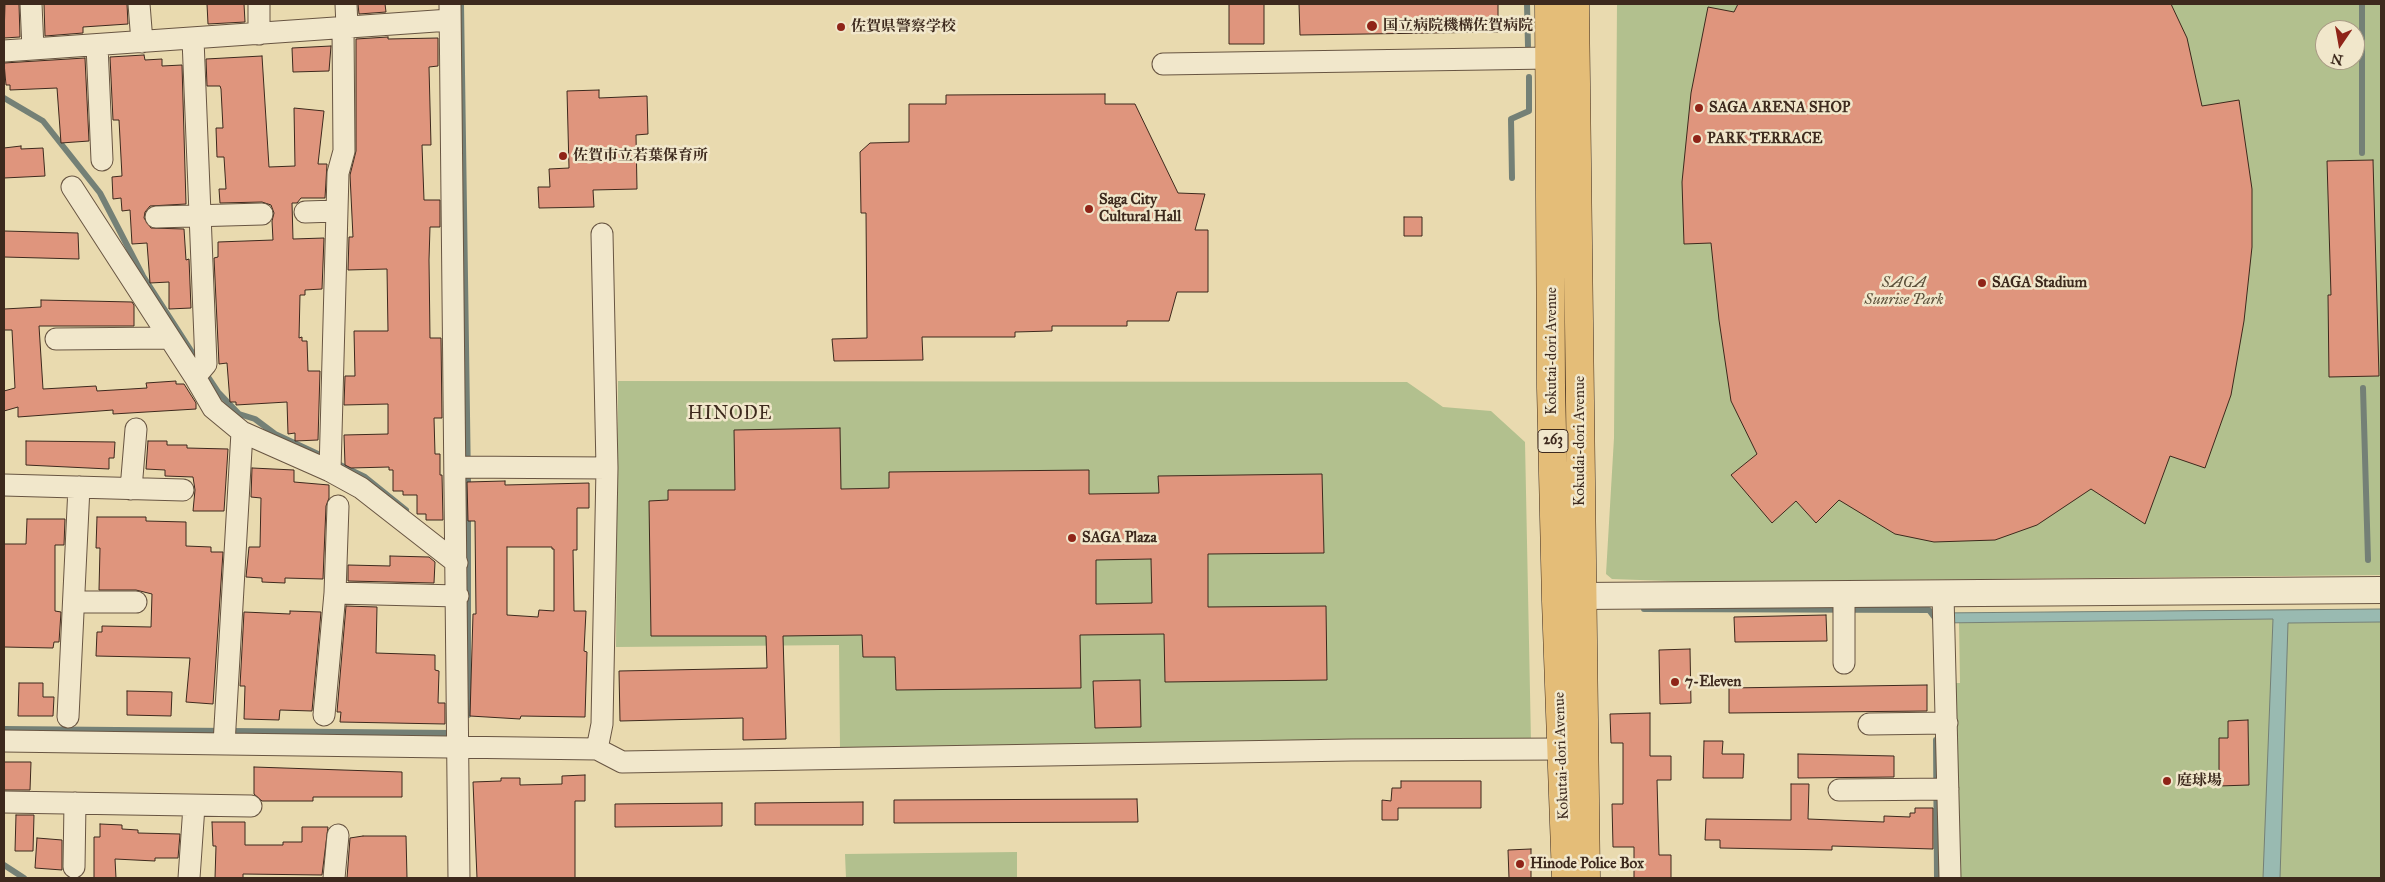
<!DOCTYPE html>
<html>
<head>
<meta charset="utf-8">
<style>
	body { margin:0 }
	#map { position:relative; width:2385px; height:882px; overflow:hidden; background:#e9daaf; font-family:"IM FELL Great Primer",serif }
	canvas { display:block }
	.frame { position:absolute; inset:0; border:5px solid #3d291d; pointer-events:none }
	.north { position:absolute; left:2315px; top:20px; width:50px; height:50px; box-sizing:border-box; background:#f1e7cb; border:1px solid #a99b85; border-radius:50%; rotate:192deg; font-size:14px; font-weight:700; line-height:20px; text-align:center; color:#3d291d }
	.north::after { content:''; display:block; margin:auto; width:18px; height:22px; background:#8f2418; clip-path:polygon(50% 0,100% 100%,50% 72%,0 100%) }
</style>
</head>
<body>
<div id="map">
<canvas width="2385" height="882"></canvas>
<div class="frame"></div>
<div class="north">N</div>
</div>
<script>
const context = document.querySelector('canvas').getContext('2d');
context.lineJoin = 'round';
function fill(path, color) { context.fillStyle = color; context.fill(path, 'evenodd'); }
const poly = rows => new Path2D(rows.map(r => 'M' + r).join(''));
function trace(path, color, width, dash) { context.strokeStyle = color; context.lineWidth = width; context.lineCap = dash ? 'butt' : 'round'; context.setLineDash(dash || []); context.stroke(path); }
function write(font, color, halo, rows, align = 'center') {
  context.font = font + ' "IM FELL Great Primer","Noto Serif JP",serif'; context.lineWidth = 5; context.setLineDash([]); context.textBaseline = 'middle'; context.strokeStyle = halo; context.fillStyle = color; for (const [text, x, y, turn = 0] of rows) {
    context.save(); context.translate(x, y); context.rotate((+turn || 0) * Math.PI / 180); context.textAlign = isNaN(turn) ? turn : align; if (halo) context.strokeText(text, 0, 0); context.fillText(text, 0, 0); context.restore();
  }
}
const green = poly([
	[1617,4,2381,4,2381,575,1695,582,1612,579,1606,574,1614,438],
	[2325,30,2355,30,2355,60,2325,60],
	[618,381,1407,382,1443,407,1491,411,1525,442,1531,742,840,749,839,645,616,647],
	[2273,619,2288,623,2381,622,2381,878,1956,878,1951,683,1960,683,1959,623],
	[1017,852,1017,878,846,878,845,854]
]);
const water = poly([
	[2381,609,2381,622,2288,623,2280,878,2263,878,2273,619,1939,623,1938,613,2381,609]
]);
const stream = poly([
	[461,4,468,482,468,715],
	[1527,4,1528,46],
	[4,98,43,121,100,193,143,276,199,363],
	[2362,153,2362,4],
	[1512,178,1511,119,1529,111,1529,77],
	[204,371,218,392,239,414,255,419,275,434,318,454],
	[2363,388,2368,560],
	[338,464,365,477,406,510],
	[1644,609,1929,610,1935,618],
	[4,729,454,733],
	[1936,740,1937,878],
	[4,865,24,878]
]);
const building = poly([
	[5,4,19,4,20,37,4,38,5,4],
	[44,4,127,4,128,24,83,27,83,33,45,36,44,4],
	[207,4,244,4,245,22,208,24,207,4],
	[358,4,385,4,386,12,359,14,358,4],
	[1229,4,1264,4,1264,44,1229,44,1229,4],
	[1299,4,1498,4,1498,32,1300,35,1299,4],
	[1738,4,2171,4,2187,38,2202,106,2239,100,2252,189,2252,247,2244,321,2231,395,2205,468,2170,456,2145,524,2091,489,2037,525,1995,540,1934,542,1895,534,1839,500,1816,523,1796,501,1772,523,1731,475,1757,454,1731,401,1719,320,1711,243,1684,244,1682,182,1691,93,1708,7,1734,12,1738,4],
	[388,37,388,39,438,38,438,66,429,67,431,145,422,145,424,200,440,200,440,227,430,227,429,260,430,338,441,338,442,418,434,418,435,454,440,454,440,475,442,475,443,520,426,520,426,514,417,514,417,495,403,495,403,491,393,491,393,470,389,470,389,467,351,468,345,465,344,435,388,434,388,404,344,405,345,376,355,376,354,331,388,331,387,269,348,270,349,237,353,237,350,175,356,151,356,39,388,37],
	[331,46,329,71,293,72,292,48,331,46],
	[144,55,145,60,162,59,162,66,182,65,186,204,150,206,145,212,144,218,151,228,184,229,186,260,189,259,191,308,169,309,169,282,150,283,147,243,132,244,130,210,122,211,121,198,113,199,112,177,122,176,119,120,113,120,110,57,144,55],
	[262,56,269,167,295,166,294,108,324,111,318,164,327,164,325,198,301,198,297,203,292,203,293,239,324,238,322,289,305,290,305,295,300,295,299,338,302,337,302,341,307,341,308,371,320,371,318,440,295,441,295,433,288,434,287,402,236,405,236,402,230,402,227,363,219,364,214,258,218,257,218,242,273,240,272,221,274,213,271,205,262,202,220,203,219,189,226,189,224,157,217,157,216,128,223,128,221,89,220,86,207,86,206,59,262,56],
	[85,58,89,141,61,143,57,88,10,90,10,85,6,85,4,63,85,58],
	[599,90,599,98,647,96,648,134,636,135,637,189,593,190,594,207,539,208,538,187,550,187,549,169,569,168,567,91,599,90],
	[1105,94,1105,104,1135,104,1178,193,1205,194,1195,230,1208,230,1208,292,1177,292,1169,321,1127,321,1127,326,1052,326,1052,331,1015,332,1015,337,922,337,923,360,834,361,832,339,867,338,866,213,861,213,860,152,870,143,909,142,909,104,946,104,946,95,1105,94],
	[21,146,21,149,43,148,45,176,4,178,4,148,21,146],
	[2373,160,2379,376,2329,377,2328,295,2331,295,2327,161,2373,160],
	[1404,217,1422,217,1422,236,1404,236,1404,217],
	[4,231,78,233,79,259,4,257,4,231],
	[41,300,132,302,134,305,134,326,39,326,43,389,96,386,97,391,147,388,146,383,176,381,176,384,184,384,196,403,196,409,113,414,113,410,18,417,18,407,4,411,4,391,15,388,12,330,4,330,4,309,41,307,41,300],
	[840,428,841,489,889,488,889,472,1089,470,1089,494,1159,493,1158,476,1322,474,1324,553,1208,554,1208,607,1326,606,1327,680,1165,682,1164,634,1080,635,1081,688,896,690,895,657,863,657,862,635,783,636,786,739,743,740,743,718,620,721,619,671,767,668,766,636,651,636,649,501,668,500,668,490,735,490,734,430,840,428],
	[1151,559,1152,603,1096,604,1096,560,1151,559],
	[26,441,115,442,114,458,109,458,109,469,26,465,26,441],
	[148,441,167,441,167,445,187,445,187,448,228,449,224,511,193,511,195,490,193,477,165,476,165,470,146,469,148,441],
	[252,468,294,470,294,482,329,485,329,498,326,506,323,579,285,578,285,583,262,582,262,578,246,577,249,547,260,547,261,498,251,497,252,468],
	[505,481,505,485,589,483,589,508,577,508,577,550,573,550,574,611,586,611,584,651,587,652,585,717,521,716,520,719,470,716,473,614,476,614,475,521,468,521,467,482,505,481],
	[507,547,552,547,552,549,554,549,554,611,539,610,538,617,507,615,507,547],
	[97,517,146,517,146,521,186,522,186,546,211,547,211,552,223,552,213,704,186,702,190,658,96,656,97,632,102,632,102,626,151,627,152,594,136,590,99,590,100,548,96,548,97,517],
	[27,519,65,519,64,545,55,545,55,611,61,612,59,642,54,642,53,648,4,647,4,544,26,544,27,519],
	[390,556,429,557,435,562,434,583,348,581,348,565,390,566,390,556],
	[346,606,377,607,376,653,435,655,435,670,439,671,438,703,445,703,445,724,340,722,341,712,337,712,346,606],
	[290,611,321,612,312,711,280,710,279,720,244,719,245,686,240,686,244,612,290,614,290,611],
	[1826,615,1827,641,1735,642,1734,617,1826,615],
	[1690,649,1691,703,1660,704,1659,650,1690,649],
	[1140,680,1141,727,1095,728,1093,681,1140,680],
	[19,683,43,683,43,697,54,697,53,716,18,716,19,683],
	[1927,685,1927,711,1729,713,1729,688,1927,685],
	[127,691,172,692,171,716,127,715,127,691],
	[1650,713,1650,756,1671,756,1671,780,1657,780,1659,855,1671,855,1671,878,1634,878,1634,847,1613,847,1612,804,1623,804,1623,743,1611,743,1610,714,1650,713],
	[2248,720,2249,785,2219,786,2219,738,2228,738,2228,721,2248,720],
	[1704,741,1723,741,1722,754,1744,754,1743,778,1703,778,1704,741],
	[1798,754,1894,756,1894,777,1798,778,1798,754],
	[4,762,31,762,30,790,4,790,4,762],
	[254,767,402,772,402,797,313,797,313,801,262,801,254,794,254,767],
	[585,775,585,801,575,801,575,878,477,878,473,782,501,781,501,778,520,778,520,785,562,784,562,776,585,775],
	[1401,781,1481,781,1481,808,1398,808,1398,820,1382,820,1382,800,1391,801,1392,788,1401,788,1401,781],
	[1791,784,1809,784,1808,819,1884,822,1884,816,1910,817,1910,813,1915,813,1915,808,1933,808,1933,849,1832,846,1832,850,1720,848,1720,840,1705,840,1706,819,1791,820,1791,784],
	[1137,799,1138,822,894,823,894,800,1137,799],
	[863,802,863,825,755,825,755,803,863,802],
	[722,803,722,826,615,827,615,804,722,803],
	[16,815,34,815,33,851,15,851,16,815],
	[212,822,245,822,245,845,283,845,283,842,302,842,302,827,328,827,322,875,243,874,243,878,215,878,216,846,213,846,212,822],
	[100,824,122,825,122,829,138,830,138,833,180,834,178,858,155,858,155,861,115,859,116,878,94,878,94,837,100,837,100,824],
	[363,836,406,836,407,878,347,878,350,838,363,836],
	[37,838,62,840,62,870,35,868,37,838],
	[1531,849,1531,878,1509,878,1508,850,1531,849]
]);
const minor = poly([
	[31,4,33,49],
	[139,4,142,42],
	[259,4,259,34],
	[346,4,347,27],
	[450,4,459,878],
	[193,39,206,364,195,377,213,408,242,432,330,471,361,488,457,563],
	[97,45,102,160],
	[4,51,450,20],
	[1163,64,1550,58],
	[72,187,195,377],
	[305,212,337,211],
	[156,217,262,214],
	[56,339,169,338],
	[456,467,607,468],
	[330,471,338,173,344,151,343,28],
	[4,485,183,490],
	[131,489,136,429],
	[335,593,458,596],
	[1844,595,1844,663],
	[1943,595,1950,878],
	[75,602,136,602],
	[324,715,335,593,338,506],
	[68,717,79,487],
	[1869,724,1947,723],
	[4,741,597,749,622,762,1351,750,1562,749],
	[224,744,242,432],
	[597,749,602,724,607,468,602,234],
	[1839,790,1948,789],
	[4,802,251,806],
	[74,867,75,803],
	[189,878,194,806],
	[334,878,338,835]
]);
const tertiary = poly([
	[1581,596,2381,590]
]);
const trunk = poly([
	[1549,4,1551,388,1556,601,1566,878],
	[1575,4,1586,878]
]);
const markers = [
	[1372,26,6,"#8f2418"],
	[841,27,5,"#8f2418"],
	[1699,108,5,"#8f2418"],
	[1697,139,5,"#8f2418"],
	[563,156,5,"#8f2418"],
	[1089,209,5,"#8f2418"],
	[1982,283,5,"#8f2418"],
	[1072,538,5,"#8f2418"],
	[1675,682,5,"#8f2418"],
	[2167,781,5,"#8f2418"],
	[1520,864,5,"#8f2418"]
];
const shields = [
	[1553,441,30]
];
const shieldNames = [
	["263",1553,441]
];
const poiNames = [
	["国立病院機構佐賀病院",1383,26],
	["佐賀県警察学校",851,27],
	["SAGA ARENA SHOP",1709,108],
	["PARK TERRACE",1707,139],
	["佐賀市立若葉保育所",573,156],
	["Saga City",1099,200],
	["Cultural Hall",1099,217],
	["SAGA Stadium",1992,283],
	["SAGA Plaza",1082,538],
	["7-Eleven",1685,682],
	["庭球場",2177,781],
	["Hinode Police Box",1530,864]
];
const parkNames = [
	["SAGA",1904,283],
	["Sunrise Park",1904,300]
];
const streetNames = [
	["Kokutai-dori Avenue",1552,351,-90],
	["Kokudai-dori Avenue",1580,441,-90],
	["Kokutai-dori Avenue",1562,756,-92]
];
const quarterNames = [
	["HINODE",730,415]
];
fill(green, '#b2c08e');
fill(water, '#99bab1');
trace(water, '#748076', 1);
trace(stream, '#748076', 6);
fill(building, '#df957d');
trace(building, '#3d291d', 1);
trace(minor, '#685542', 23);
trace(tertiary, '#685542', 28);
trace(trunk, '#3d291d', 29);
trace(minor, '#f1e7cb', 21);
trace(tertiary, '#f1e7cb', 26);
trace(trunk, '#e4bd78', 28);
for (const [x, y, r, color] of markers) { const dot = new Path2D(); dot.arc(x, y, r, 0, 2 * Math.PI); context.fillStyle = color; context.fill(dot); trace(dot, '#f1e7cb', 2); }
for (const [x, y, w] of shields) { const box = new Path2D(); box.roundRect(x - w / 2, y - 11.5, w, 23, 4); context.fillStyle = '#f1e7cb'; context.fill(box); trace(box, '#3d291d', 1); }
write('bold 14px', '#3d291d', null, shieldNames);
write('bold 15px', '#3d291d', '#f1e7cb', poiNames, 'left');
write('italic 15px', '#5a4f39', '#f1e7cb', parkNames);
write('15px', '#3d291d', '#f1e7cb', streetNames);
context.letterSpacing = '1px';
write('18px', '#3d291d', '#f1e7cb', quarterNames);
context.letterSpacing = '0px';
</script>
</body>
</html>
